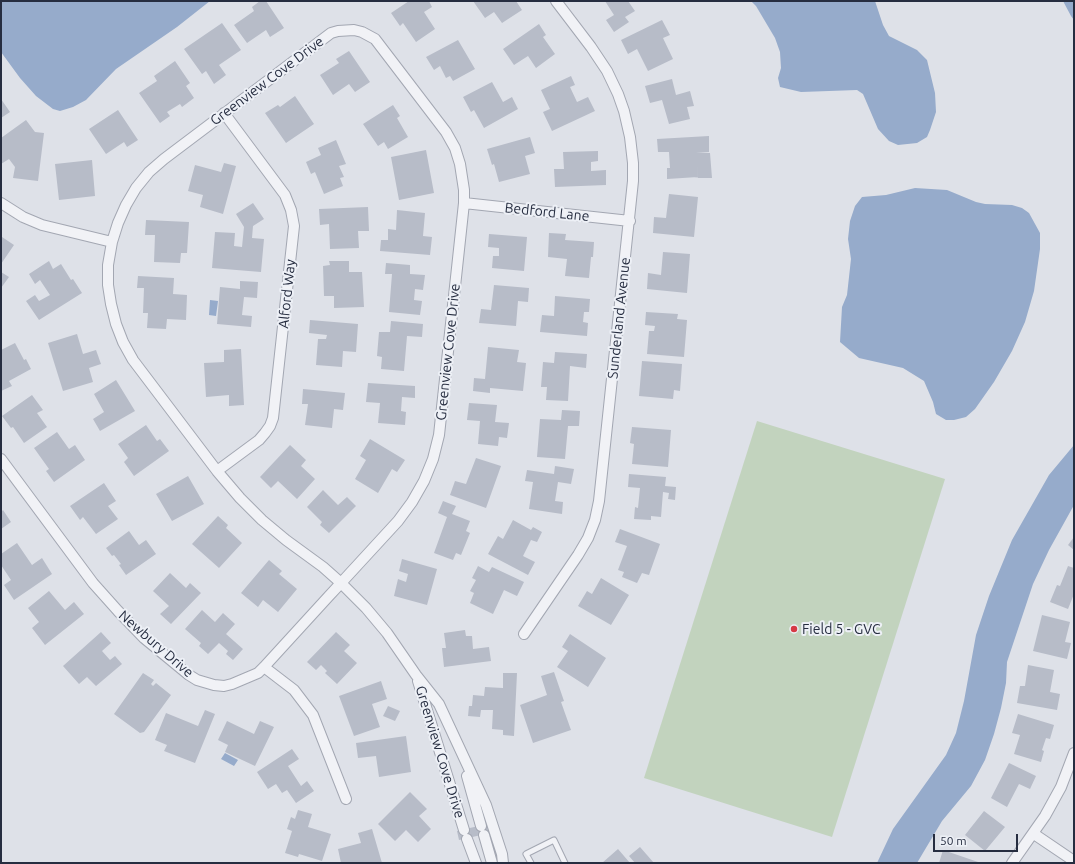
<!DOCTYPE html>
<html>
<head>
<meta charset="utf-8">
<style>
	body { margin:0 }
	#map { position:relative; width:1075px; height:864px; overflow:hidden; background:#dee1e8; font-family:Ubuntu,sans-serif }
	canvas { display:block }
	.frame { position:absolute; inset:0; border:2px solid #262d40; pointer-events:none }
	.scale { position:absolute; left:933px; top:834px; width:85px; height:18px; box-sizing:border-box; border:2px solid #262d40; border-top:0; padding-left:5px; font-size:12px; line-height:14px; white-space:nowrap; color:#262d40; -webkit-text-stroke:3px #edf0f6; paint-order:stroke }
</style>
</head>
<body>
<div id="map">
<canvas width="1075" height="864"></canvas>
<div class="frame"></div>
<div class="scale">50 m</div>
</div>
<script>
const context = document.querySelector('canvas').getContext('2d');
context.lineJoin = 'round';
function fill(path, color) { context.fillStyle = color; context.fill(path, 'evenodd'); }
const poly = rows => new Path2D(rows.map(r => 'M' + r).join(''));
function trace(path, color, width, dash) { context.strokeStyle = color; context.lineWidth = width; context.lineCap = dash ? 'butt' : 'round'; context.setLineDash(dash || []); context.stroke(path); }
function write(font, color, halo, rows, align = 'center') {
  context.font = font + ' Ubuntu,sans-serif'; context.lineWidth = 4; context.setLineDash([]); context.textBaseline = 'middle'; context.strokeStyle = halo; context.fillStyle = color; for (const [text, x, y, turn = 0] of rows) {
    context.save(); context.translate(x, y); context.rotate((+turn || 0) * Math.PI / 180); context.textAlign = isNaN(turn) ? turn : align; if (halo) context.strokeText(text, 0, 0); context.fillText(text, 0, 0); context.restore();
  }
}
const green = poly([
	[757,421,945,479,832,837,644,778]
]);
const water = poly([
	[1,1,210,1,177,27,116,69,86,100,73,107,60,111,53,109,36,96,20,78,1,52],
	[751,1,875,1,883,25,889,36,917,50,927,60,935,93,936,112,930,130,927,137,917,143,898,145,889,141,878,129,863,94,857,90,801,92,780,87,778,78,781,68,780,52,775,38,756,6],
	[1063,1,1074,1,1074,20,1071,16],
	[915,188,947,190,976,202,985,204,1012,205,1022,208,1029,213,1040,233,1040,249,1034,291,1025,322,1012,351,994,382,975,409,966,417,954,420,946,420,936,414,933,402,924,381,903,368,859,358,840,342,842,307,847,295,851,259,848,239,850,221,855,206,862,197,886,195],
	[210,300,218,301,216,316,209,315],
	[1074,445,1074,505,1049,550,1033,584,1007,662,1006,683,1001,708,994,734,985,760,971,786,942,821,917,863,877,863,893,829,946,755,956,733,964,701,976,635,989,596,1012,540,1049,475],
	[225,753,238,760,234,766,221,759]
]);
const building = poly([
	[260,1,266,1,284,28,270,37,266,30,247,43,234,25,254,11,252,7],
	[409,1,429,1,432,7,424,12,435,29,416,42,403,23,400,26,391,13],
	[473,1,516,1,522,10,502,23,494,12,485,18],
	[605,1,628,1,635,11,625,17,629,22,614,32,606,20,614,15],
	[662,20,670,35,663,38,673,59,648,71,637,49,628,54,621,40],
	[222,23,241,50,219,65,226,75,214,84,206,71,202,74,184,49],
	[539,24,546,35,543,37,555,54,536,68,528,56,514,65,503,49],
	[458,40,475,69,453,81,450,76,446,78,440,66,434,70,426,57],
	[349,51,370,82,355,92,349,84,333,95,320,75,339,63,336,59],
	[175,61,190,83,186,86,194,98,182,107,180,104,167,112,170,116,160,123,139,93,157,81,154,76],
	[571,76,575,85,570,87,577,102,588,97,595,111,552,131,543,112,550,109,541,90],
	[672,79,676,95,690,91,694,106,687,107,690,119,669,124,662,100,650,103,645,86],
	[492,82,503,102,512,97,518,109,484,128,474,110,471,112,463,97],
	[295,96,314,124,286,143,265,113,278,105,280,107],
	[1,99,10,112,1,118],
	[393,105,400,116,397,118,408,137,388,149,384,142,378,146,363,124],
	[118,110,138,140,127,147,124,142,106,154,89,129],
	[26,120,35,132,44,133,38,181,13,178,15,167,9,159,1,164,1,138],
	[709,136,709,152,696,153,710,153,712,178,698,178,697,159,698,177,667,179,667,168,670,168,669,152,658,152,657,139],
	[530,137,535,153,525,156,530,174,499,182,494,164,492,165,487,149],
	[336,140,346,164,339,166,344,177,340,178,343,186,324,194,315,172,311,174,306,162,321,155,318,148],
	[426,150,434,193,399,200,391,157],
	[598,151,598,161,591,162,591,171,606,170,606,185,555,187,554,169,564,169,563,152],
	[92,160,95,196,59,200,55,164],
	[224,163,236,166,223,214,200,207,203,195,188,191,195,165,221,172],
	[669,194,698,197,694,237,653,233,654,217,666,218],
	[253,203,264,219,253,226,252,238,264,239,261,272,212,268,215,232,235,233,234,246,242,247,244,227,236,214],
	[368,207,369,231,358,231,359,248,330,249,329,224,320,225,319,209],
	[397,210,425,213,423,236,432,237,430,255,380,251,381,240,388,240,388,229,396,230],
	[146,220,189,222,187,253,181,253,180,263,154,262,155,235,145,235],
	[549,233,566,234,565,240,594,242,593,257,591,257,589,278,565,276,567,259,548,257],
	[489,234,527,237,524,271,492,268,493,256,499,256,499,248,488,247],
	[2,237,14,245,1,264,1,238],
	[663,252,690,254,687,293,647,289,648,273,661,275],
	[49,261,53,269,61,264,71,280,73,279,82,293,39,320,26,301,35,295,39,301,50,295,40,280,35,284,29,274],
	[329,261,349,261,349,272,362,272,364,307,334,308,334,296,324,296,323,266,330,265],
	[386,263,410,265,410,274,425,275,423,290,415,289,414,300,422,301,420,315,389,312,392,274,385,274],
	[1,272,9,277,1,288],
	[138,276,174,278,173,294,187,295,186,320,167,319,166,329,147,328,148,313,143,313,144,288,137,288],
	[240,281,258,282,257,298,244,297,242,315,252,316,251,327,217,324,220,287,240,289],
	[494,285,529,288,528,302,518,301,516,326,479,323,481,309,491,310],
	[555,296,590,299,589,312,584,312,583,322,588,323,587,336,540,332,542,315,554,316],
	[646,312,678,314,677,319,687,320,684,357,647,354,649,331,654,331,655,326,645,325],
	[310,320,358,324,356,352,343,351,342,367,316,365,318,339,326,339,327,335,309,333],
	[391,321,423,324,422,337,407,336,404,371,381,369,382,357,377,356,379,332,390,332],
	[77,334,83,354,96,350,101,364,89,368,93,382,63,391,48,343],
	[15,343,24,360,26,359,31,369,9,381,12,386,1,391,1,350],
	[488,347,519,350,517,362,526,363,523,391,490,388,490,393,473,391,474,378,485,379],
	[241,349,244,405,229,406,229,395,206,397,204,363,224,362,224,350],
	[555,352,587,354,586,368,570,366,568,401,546,400,547,387,541,387,543,362,554,363],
	[642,361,682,364,680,391,674,390,673,399,639,396],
	[116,380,135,411,100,431,93,419,104,412,94,394],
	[368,383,415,386,415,398,402,397,401,411,406,412,405,425,378,423,380,403,366,402],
	[303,389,345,393,343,410,334,409,332,428,305,425,308,404,302,404],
	[32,395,43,410,37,413,47,427,24,443,13,427,11,428,2,416],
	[469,403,497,405,495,422,509,423,507,438,499,437,498,446,478,444,480,421,467,420],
	[562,410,580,411,579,426,568,426,565,459,537,457,540,419,561,420],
	[146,425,157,441,160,439,169,451,134,476,124,462,128,458,118,444],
	[632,427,671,430,668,467,632,464,634,444,630,443],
	[57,432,69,449,75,445,85,460,54,482,46,471,49,469,34,448],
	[370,439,405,460,397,472,392,469,378,493,355,479,366,460,360,456],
	[290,445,306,460,301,466,315,479,297,499,278,481,271,488,260,477],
	[476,458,501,466,486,508,450,495,455,481,466,484],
	[555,466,574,469,571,484,558,482,555,501,563,502,562,514,529,509,533,482,525,481,527,470,554,474],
	[629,474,666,477,665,486,676,487,675,500,668,499,669,493,663,492,661,517,651,516,651,520,634,519,635,507,638,508,640,488,628,487],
	[188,476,204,504,172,521,156,494],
	[104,483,116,501,108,506,118,519,96,534,83,517,80,520,70,506],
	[323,490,338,505,347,497,356,506,329,533,320,525,322,522,307,507],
	[443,501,456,506,452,514,470,521,466,531,470,533,461,555,456,553,453,560,434,553,447,517,438,513],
	[3,510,11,522,1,529,1,512],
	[218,516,228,525,226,528,242,543,219,568,192,544],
	[513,520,531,530,533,527,542,532,537,542,531,540,523,556,535,562,528,575,488,554,498,536,503,539],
	[620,529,660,544,649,575,642,573,637,583,622,577,624,572,618,570,627,546,615,542],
	[129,531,139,545,146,540,156,554,126,575,119,565,121,564,114,555,112,556,106,548],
	[1074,537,1074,550,1068,545],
	[17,543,32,565,42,558,52,574,14,600,4,585,11,580,1,565,1,554],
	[402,559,437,569,427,605,394,596,398,579,406,582,408,574,399,571],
	[269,560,282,571,279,574,297,589,278,612,263,600,258,607,241,593],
	[478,566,489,572,492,567,524,582,517,596,504,590,493,614,470,603,474,593,470,591,476,580,472,578],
	[1068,566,1074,568,1074,594,1068,609,1050,602,1057,585,1060,586],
	[170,573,186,588,190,583,201,593,171,624,160,614,169,606,153,591],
	[601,578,629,595,611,625,578,606,587,591,592,594],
	[49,591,65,610,74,602,84,614,45,645,32,628,39,622,28,608],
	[202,610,215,622,223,613,235,624,226,634,243,649,233,660,226,654,228,651,219,643,208,654,199,646,201,643,185,629],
	[1042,615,1070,622,1065,642,1071,643,1067,659,1033,651],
	[465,630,466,636,472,636,473,649,489,647,491,661,444,667,442,648,446,648,444,633],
	[101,632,111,643,102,651,110,660,115,656,122,664,96,686,87,677,79,684,63,666],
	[336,632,350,645,344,651,357,663,337,684,325,673,327,671,321,665,316,670,307,662],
	[570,634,606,658,588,687,557,667,568,651,562,647],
	[1028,665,1054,670,1050,692,1060,694,1057,710,1017,703,1020,686,1025,686],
	[554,672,564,701,561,702,571,730,533,743,520,705,547,695,541,676],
	[143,673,154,680,151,684,153,686,156,683,171,695,144,732,140,733,114,714],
	[503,673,517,673,514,736,503,735,503,730,492,729,493,710,481,710,480,717,468,716,469,706,472,706,473,695,484,696,485,687,503,688],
	[381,681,387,699,372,704,380,727,354,736,339,696],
	[388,706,400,711,395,721,383,716],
	[205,710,215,714,195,763,164,751,167,745,155,740,166,713,198,726],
	[1018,714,1054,725,1050,739,1046,738,1042,750,1044,751,1041,762,1014,754,1020,735,1012,733],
	[227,721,254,734,260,721,274,727,255,766,225,752,228,745,218,740],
	[406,736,411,772,379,777,376,756,358,758,356,743],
	[292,749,299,759,288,766,301,786,307,781,314,791,296,803,287,790,282,793,276,784,268,789,257,772],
	[1009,763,1036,776,1030,789,1019,784,1007,807,991,798],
	[410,792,427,809,419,816,431,829,418,842,406,830,395,841,378,824],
	[298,810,312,814,308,827,331,834,322,861,299,854,298,857,285,853,292,831,287,829,291,817,295,819],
	[984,811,1005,827,985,851,965,835],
	[487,824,490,833,459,840,457,831],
	[372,829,382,863,341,863,338,849,361,843,358,833],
	[640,847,654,863,635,863,629,856],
	[618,849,630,863,602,863],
	[943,850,981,863,939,863]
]);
const service = poly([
	[531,863,526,854,554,840,565,863]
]);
const minor = poly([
	[1,203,23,217,42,225,112,242],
	[464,203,630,221],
	[1,459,93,583,118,611,144,638,189,675,197,680,214,685,224,686,232,684,258,673,264,667,328,597,341,583,398,521,412,502,424,481,433,459,439,435,464,203,464,190,460,164,455,148,446,132,375,39,362,32,354,30,338,31,331,33,164,159,149,172,136,188,126,205,118,223,112,242,108,265,108,285,111,304,116,324,123,342,133,360,217,471,240,498,262,520,286,540,323,567,341,583,366,608,387,633,416,675,439,704,486,805,502,854,503,863],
	[217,471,259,440,265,433,270,426,273,418,294,226,291,210,285,195,224,113],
	[524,634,578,555,588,538,595,520,599,501,633,181,633,163,630,137,624,111,618,94,607,71,591,47,556,1],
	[264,667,294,690,313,715,346,799],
	[418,681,464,830],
	[467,776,481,826],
	[1034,834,1074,861],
	[484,835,492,863],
	[467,839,476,863],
	[1012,863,1045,816,1061,787,1074,753]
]);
const markers = [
	[794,629,4,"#d63944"]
];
const streetNames = [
	["Greenview Cove Drive",267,81,-37],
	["Bedford Lane",547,212,6],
	["Alford Way",287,294,-84],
	["Sunderland Avenue",619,318,-84],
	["Greenview Cove Drive",448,352,-84],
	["Newbury Drive",156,644,41],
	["Greenview Cove Drive",440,752,73]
];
const poiNames = [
	["Field 5 - GVC",802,629]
];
fill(green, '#c2d3be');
fill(water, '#96abcb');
fill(building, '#b7bcc8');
trace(service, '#a3a7b2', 7);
trace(minor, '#a3a7b2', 12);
trace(service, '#f1f2f6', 5);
trace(minor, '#f1f2f6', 10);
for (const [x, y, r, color] of markers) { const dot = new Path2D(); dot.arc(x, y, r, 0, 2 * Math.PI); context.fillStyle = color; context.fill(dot); trace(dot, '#edf0f6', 1.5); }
write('14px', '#262d40', '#edf0f6', streetNames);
write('14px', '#262d40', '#edf0f6', poiNames, 'left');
</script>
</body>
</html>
